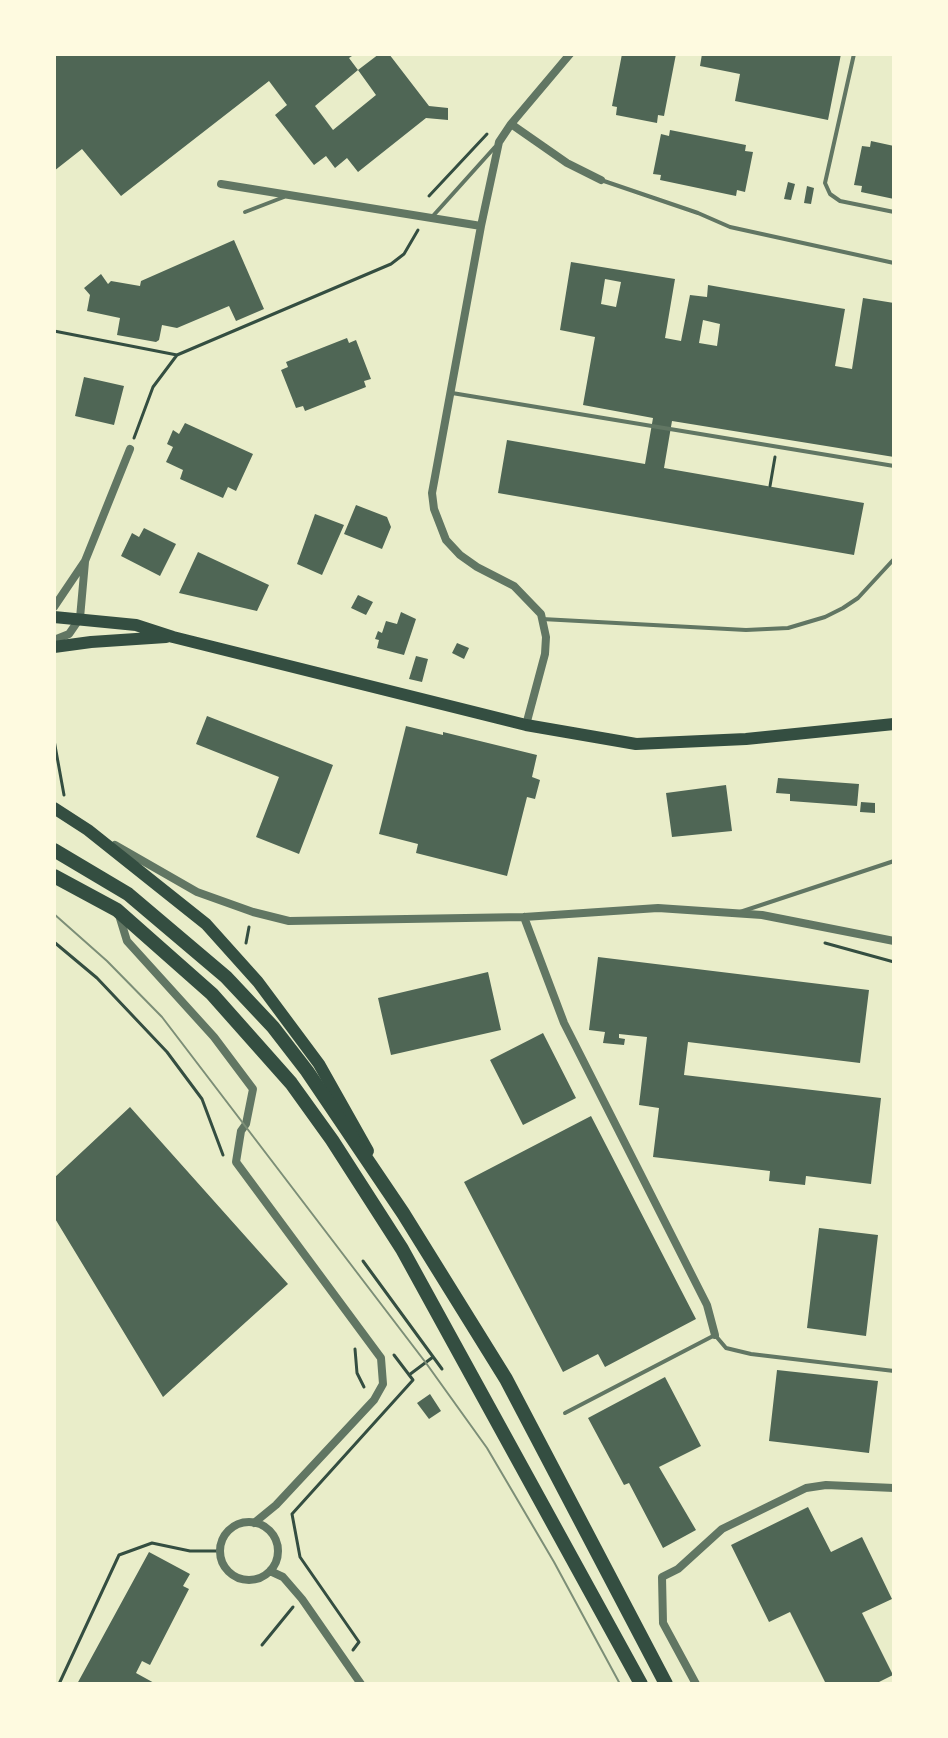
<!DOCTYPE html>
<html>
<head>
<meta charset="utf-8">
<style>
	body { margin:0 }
	#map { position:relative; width:948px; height:1738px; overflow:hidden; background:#e9edc9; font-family:Helvetica,sans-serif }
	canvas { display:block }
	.frame { position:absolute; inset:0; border:56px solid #fefae0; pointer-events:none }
</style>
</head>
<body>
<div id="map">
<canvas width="948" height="1738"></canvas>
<div class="frame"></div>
</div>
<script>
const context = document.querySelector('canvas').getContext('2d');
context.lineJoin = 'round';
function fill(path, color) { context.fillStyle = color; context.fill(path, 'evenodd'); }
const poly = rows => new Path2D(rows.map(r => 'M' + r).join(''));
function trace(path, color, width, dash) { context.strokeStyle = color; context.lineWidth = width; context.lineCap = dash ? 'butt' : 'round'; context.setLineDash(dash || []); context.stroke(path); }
const building = poly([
	[54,54,355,54,349,58,358,70,315,106,333,130,376,95,358,70,379,54,389,54,429,106,448,108,448,120,426,118,358,172,347,158,335,168,326,156,314,165,275,115,287,105,269,81,121,196,82,149,54,171],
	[622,54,676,54,664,116,658,115,657,123,616,115,617,107,612,106],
	[702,54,841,54,828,120,735,101,740,74,700,66],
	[670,130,746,145,745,151,753,152,745,192,737,190,736,196,660,180,661,175,653,174,661,134,669,136],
	[871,141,894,146,894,199,861,192,862,186,854,185,862,146,870,147],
	[788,182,795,184,791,200,784,199],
	[807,186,814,188,811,204,804,203],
	[234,240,264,309,236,321,229,306,177,328,162,325,159,340,156,342,117,335,120,318,87,311,90,295,84,288,101,274,108,284,111,281,140,286,141,281],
	[571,262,675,279,665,338,681,341,690,295,707,297,708,285,845,309,835,366,852,369,863,298,894,303,894,457,672,421,664,468,864,503,854,555,498,493,507,440,645,464,653,418,583,405,595,337,560,330],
	[605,279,621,282,616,307,601,304],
	[703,320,720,324,717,346,699,343],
	[347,338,349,343,356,340,371,379,364,381,366,387,305,411,303,406,296,408,281,370,288,367,286,362],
	[84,377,124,386,114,425,75,416],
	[185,423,253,454,236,491,228,487,223,498,180,479,183,470,166,462,173,447,167,444,173,430,179,434],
	[356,505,387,517,391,527,382,549,344,534],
	[315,514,344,525,322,575,297,564],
	[144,528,176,544,160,576,121,556,132,533,139,537],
	[198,552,269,585,257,611,179,593],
	[358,595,373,602,366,615,351,608],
	[401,612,416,619,404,655,377,648,379,640,375,639,378,631,382,633,386,621,397,624],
	[457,643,469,648,464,659,452,653],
	[416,656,428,659,422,682,409,679],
	[207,716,333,765,299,854,256,837,279,777,196,744],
	[406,726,443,735,443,732,537,755,532,777,540,780,535,799,527,797,507,876,416,853,418,844,379,834],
	[778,778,859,784,857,806,790,801,790,794,776,793],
	[726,785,732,831,672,837,666,793],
	[861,802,875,803,875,813,860,812],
	[598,957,869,990,860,1063,688,1042,684,1075,881,1098,871,1184,806,1176,805,1185,769,1181,770,1171,653,1157,659,1108,639,1105,647,1037,619,1034,619,1038,625,1039,624,1045,603,1043,605,1032,589,1030],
	[488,972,501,1030,391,1055,378,998],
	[543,1033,576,1098,523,1125,490,1060],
	[130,1107,288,1284,163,1397,54,1217,54,1178],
	[591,1116,696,1319,605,1367,598,1354,563,1372,464,1182],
	[819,1228,878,1235,866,1336,807,1328],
	[777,1370,878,1381,869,1453,769,1441],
	[665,1377,701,1446,659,1467,696,1530,663,1548,629,1483,624,1485,588,1418],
	[430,1394,441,1411,429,1419,417,1403],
	[808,1507,831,1552,862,1537,892,1599,862,1613,893,1675,875,1684,826,1684,790,1612,769,1622,731,1545],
	[149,1552,190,1574,183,1586,189,1589,150,1665,142,1661,136,1673,156,1684,77,1684]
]);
const path = poly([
	[429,196,487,134],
	[54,331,177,355],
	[134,438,153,387,177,355,391,264,404,254,418,230],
	[770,486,775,457],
	[54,740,64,795],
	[54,942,97,978,167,1052,202,1099,223,1155],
	[246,943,249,927],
	[825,943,894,962],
	[363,1261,442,1369],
	[355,1349,357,1373,364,1387],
	[409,1375,433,1357],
	[262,1645,293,1607],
	[353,1650,359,1642,300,1557,292,1514,413,1380,394,1355],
	[59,1684,119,1555,152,1543,190,1551,220,1551]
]);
const service = poly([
	[854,54,825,183,830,194,840,201,894,212],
	[601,180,698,213,730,227,894,263],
	[245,212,284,197],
	[432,217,495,147],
	[452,393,894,466],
	[542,619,746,630,788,628,825,617,843,608,858,598,894,559],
	[740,912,894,861],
	[565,1413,715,1335,726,1348,751,1354,894,1371]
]);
const minor = poly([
	[511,124,567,163,601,180],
	[221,184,481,226],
	[54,607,85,561,130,449],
	[54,640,69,634,80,618,85,562],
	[526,725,545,654,546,637,541,614,514,586,477,567,460,555,446,540,434,509,432,493,481,226,499,142,511,124,570,54],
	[115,845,197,892,253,912,289,921,524,917,658,908,762,915,894,941],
	[119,915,127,941,214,1037,253,1089,246,1124,241,1131,236,1162,381,1358,383,1384,374,1400,276,1505,254,1523],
	[524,917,564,1023,707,1305,715,1335],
	'220 1551a29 29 0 1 1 58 0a29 29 0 1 1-58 0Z',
	[270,1571,283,1577,302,1599,361,1684],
	[696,1684,663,1623,662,1577,678,1569,722,1529,806,1488,826,1485,894,1488]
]);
const secondary = poly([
	[54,617,136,625,173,637,526,725,636,744,746,739,894,724],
	[54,647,91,642,166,637],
	[54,808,88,830,206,924,258,982,319,1064,368,1151]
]);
const primary = poly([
	[54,850,128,894,226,977,273,1027,307,1071,403,1213,506,1379,666,1684],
	[54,876,117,910,212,994,291,1083,332,1140,402,1249,641,1684]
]);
const tram = poly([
	[54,914,107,961,162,1017,426,1363,487,1448,554,1562,620,1684]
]);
fill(building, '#4f6655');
trace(path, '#344e41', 3);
trace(service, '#617663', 4);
trace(minor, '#617663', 8);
trace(secondary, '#344e41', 12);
trace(primary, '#344e41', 14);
trace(tram, '#7c8e77', 2);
</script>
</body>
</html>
